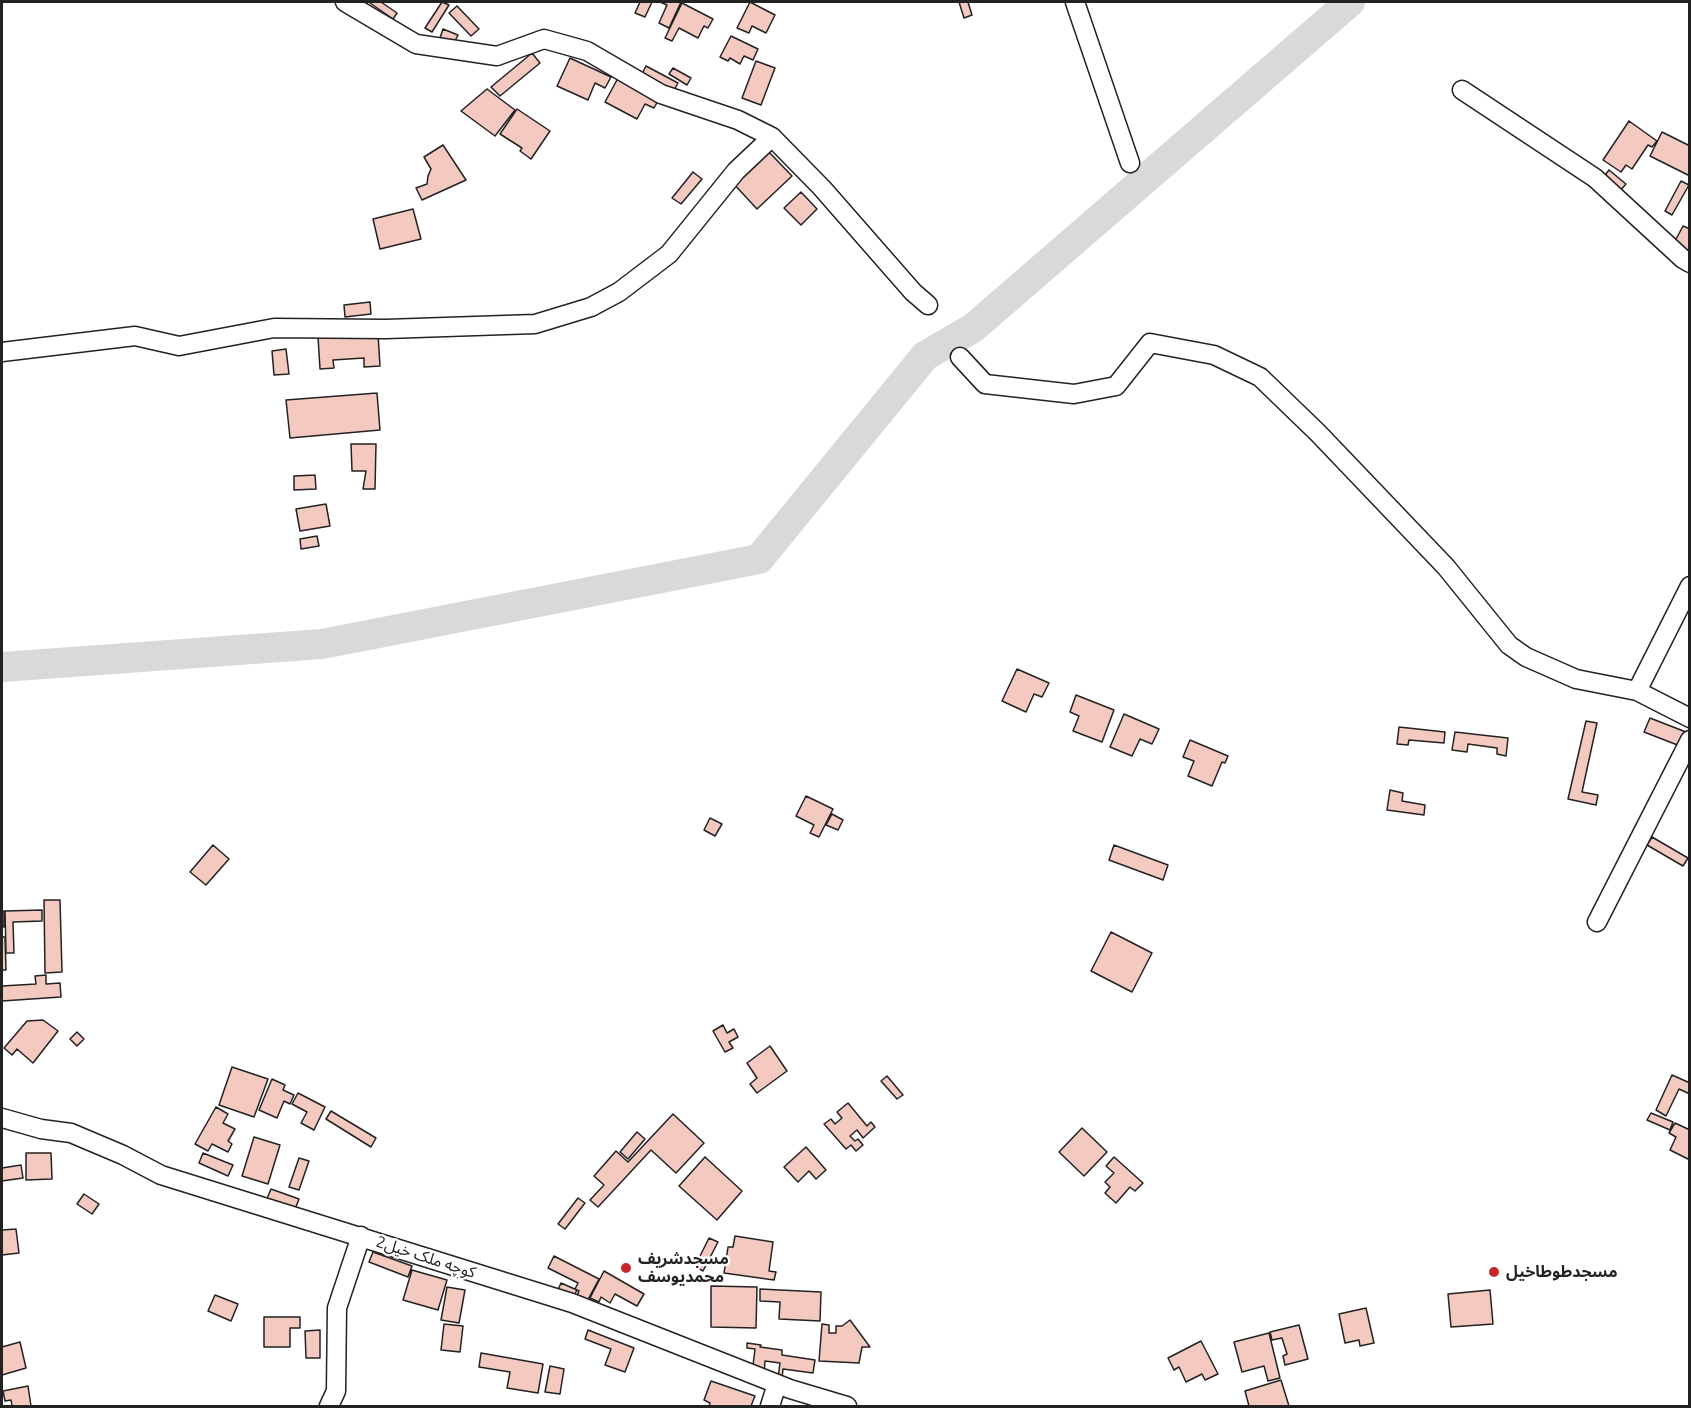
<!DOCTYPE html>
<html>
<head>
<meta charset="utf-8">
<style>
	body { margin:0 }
	#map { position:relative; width:1691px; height:1408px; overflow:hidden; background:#fff; font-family:Ubuntu,sans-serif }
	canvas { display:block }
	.frame { position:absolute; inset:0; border:3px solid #222; pointer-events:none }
</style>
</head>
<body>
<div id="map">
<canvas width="1691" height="1408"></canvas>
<div class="frame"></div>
</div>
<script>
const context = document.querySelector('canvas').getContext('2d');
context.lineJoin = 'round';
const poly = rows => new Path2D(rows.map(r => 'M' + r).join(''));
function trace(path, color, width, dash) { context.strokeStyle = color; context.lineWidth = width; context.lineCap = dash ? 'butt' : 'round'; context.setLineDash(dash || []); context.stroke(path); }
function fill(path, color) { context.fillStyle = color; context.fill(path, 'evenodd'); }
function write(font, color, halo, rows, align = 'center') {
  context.font = font + ' Ubuntu,"Noto Sans Arabic",sans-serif'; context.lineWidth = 4.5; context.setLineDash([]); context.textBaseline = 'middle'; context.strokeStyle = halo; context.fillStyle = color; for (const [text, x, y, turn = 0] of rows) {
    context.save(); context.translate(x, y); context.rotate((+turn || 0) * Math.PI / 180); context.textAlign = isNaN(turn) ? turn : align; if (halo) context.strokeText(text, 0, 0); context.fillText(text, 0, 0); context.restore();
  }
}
const river = poly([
	[2,667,322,644,759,559,925,356,973,328,1350,2]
]);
const building = poly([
	[371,2,381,2,397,13,393,19,370,3,371,2],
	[442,2,449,5,432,32,425,28,442,2],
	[640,2,652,2,645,17,635,13,640,2],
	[660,2,681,2,669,28,659,23,667,5,660,2],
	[750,2,775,15,766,33,752,26,749,33,737,28,750,2],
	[959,2,968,2,972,15,964,18,959,2],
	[682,3,713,19,708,28,704,26,698,38,679,28,672,41,665,38,682,3],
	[457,6,479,29,471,36,449,13,457,6],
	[443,29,458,35,454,43,440,38,443,29],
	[731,36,758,49,753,60,744,56,740,64,730,58,728,61,720,57,731,36],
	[532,53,540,63,500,96,491,87,532,53],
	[570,58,611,77,605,88,595,83,588,100,557,86,570,58],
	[756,61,775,68,761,105,742,98,756,61],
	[646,66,678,83,673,92,641,76,646,66],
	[673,68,691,78,687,85,669,74,673,68],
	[618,78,659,99,654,108,645,104,637,119,605,102,618,78],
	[487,89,515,110,495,136,461,111,487,89],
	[517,109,550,131,531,159,520,151,522,148,500,134,517,109],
	[1629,121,1657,141,1652,147,1648,145,1632,169,1626,165,1621,172,1603,160,1629,121],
	[1662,132,1690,146,1690,176,1650,156,1662,132],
	[443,145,466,180,422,200,416,188,427,184,428,176,431,169,424,157,443,145],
	[767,150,792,176,757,209,732,182,767,150],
	[1609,170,1626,184,1620,191,1603,178,1609,170],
	[693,172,702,179,681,204,672,198,693,172],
	[1681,181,1689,185,1672,215,1665,211,1681,181],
	[801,192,817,209,801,225,784,208,801,192],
	[413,209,421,239,380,249,373,219,413,209],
	[1683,226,1690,229,1690,252,1674,243,1683,226],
	[370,302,371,314,345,317,344,305,370,302],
	[378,334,380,366,364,367,364,358,333,360,334,368,320,369,318,337,378,334],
	[286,349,289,374,274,375,272,351,286,349],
	[377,393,380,430,290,438,286,400,377,393],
	[351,444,376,444,375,489,363,489,366,471,352,471,351,444],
	[315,475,316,489,294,490,294,476,315,475],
	[326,504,330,526,300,531,296,509,326,504],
	[317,536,319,546,301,549,300,539,317,536],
	[1017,669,1049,683,1042,697,1034,694,1026,712,1002,701,1017,669],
	[1076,695,1114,710,1102,742,1073,731,1079,716,1070,712,1076,695],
	[1124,714,1159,729,1152,744,1140,739,1132,756,1110,747,1124,714],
	[1650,718,1686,732,1680,746,1644,732,1650,718],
	[1586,721,1597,723,1582,792,1598,795,1596,805,1568,799,1586,721],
	[1399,727,1445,732,1444,743,1409,740,1408,745,1397,744,1399,727],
	[1455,732,1508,738,1506,756,1497,754,1497,748,1468,744,1467,752,1452,750,1455,732],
	[1190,740,1228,756,1225,763,1222,762,1212,786,1188,776,1194,761,1183,757,1190,740],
	[1390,790,1403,793,1402,801,1425,805,1424,815,1387,810,1390,790],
	[806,796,833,809,819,837,810,833,814,825,796,816,806,796],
	[832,814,843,820,838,830,826,825,832,814],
	[710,818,722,824,715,836,704,830,710,818],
	[1652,837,1688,858,1683,866,1647,845,1652,837],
	[213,845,229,859,206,885,190,872,213,845],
	[1114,845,1168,865,1163,880,1109,860,1114,845],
	[44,900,60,900,62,972,45,973,44,900],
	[42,910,42,921,13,922,14,953,6,953,5,911,42,910],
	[2,911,4,911,4,927,2,927,2,911],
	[1111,932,1152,953,1132,992,1091,971,1111,932],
	[2,937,5,937,6,970,2,970,2,937],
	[46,975,46,984,60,983,61,997,2,1001,2,986,36,984,35,976,46,975],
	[43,1020,58,1031,33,1063,17,1049,12,1055,4,1048,27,1021,43,1020],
	[723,1025,727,1033,734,1029,738,1037,729,1042,733,1048,725,1052,713,1031,723,1025],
	[77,1032,84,1039,77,1046,70,1039,77,1032],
	[770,1046,787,1071,757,1093,750,1084,757,1078,747,1063,770,1046],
	[232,1067,268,1079,254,1117,219,1105,232,1067],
	[1672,1075,1690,1083,1690,1094,1679,1089,1666,1116,1656,1110,1672,1075],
	[887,1076,903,1095,897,1099,881,1081,887,1076],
	[272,1079,285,1085,283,1090,294,1095,290,1104,284,1101,277,1118,259,1110,272,1079],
	[298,1093,325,1107,314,1130,301,1123,307,1112,292,1104,298,1093],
	[848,1103,867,1126,871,1122,875,1127,863,1138,857,1130,850,1136,855,1141,858,1139,863,1145,856,1151,851,1145,846,1149,824,1124,831,1119,835,1124,842,1118,837,1112,848,1103],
	[216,1107,228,1114,223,1123,235,1129,228,1141,232,1144,228,1152,212,1144,208,1151,195,1144,216,1107],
	[331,1111,376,1138,371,1147,326,1119,331,1111],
	[1651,1113,1673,1122,1670,1130,1647,1120,1651,1113],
	[673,1114,704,1143,676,1173,651,1150,598,1207,590,1200,604,1185,594,1176,616,1151,628,1162,673,1114],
	[1675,1123,1690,1130,1690,1160,1670,1150,1676,1137,1669,1133,1675,1123],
	[1082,1128,1107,1152,1084,1176,1059,1152,1082,1128],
	[637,1132,645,1139,628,1159,620,1152,637,1132],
	[254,1137,280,1145,268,1184,242,1176,254,1137],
	[806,1147,826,1170,816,1179,809,1171,798,1182,784,1167,806,1147],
	[26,1153,51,1153,52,1179,26,1180,26,1153],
	[203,1153,233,1165,228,1176,199,1163,203,1153],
	[705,1157,742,1191,717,1220,679,1186,705,1157],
	[1114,1157,1143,1183,1135,1191,1130,1187,1116,1203,1105,1193,1110,1187,1105,1182,1114,1173,1106,1166,1114,1157],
	[299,1158,309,1161,299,1190,289,1187,299,1158],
	[21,1165,23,1178,2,1181,2,1168,21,1165],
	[271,1189,299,1199,294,1212,266,1201,271,1189],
	[84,1194,99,1204,92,1214,77,1204,84,1194],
	[578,1198,585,1203,565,1229,558,1224,578,1198],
	[16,1229,19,1253,2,1255,2,1230,16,1229],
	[735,1236,773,1242,769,1271,776,1272,774,1280,724,1273,728,1247,733,1247,735,1236],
	[709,1238,718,1242,703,1271,695,1266,709,1238],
	[373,1252,412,1266,408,1277,369,1262,373,1252],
	[554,1256,599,1279,584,1307,574,1302,579,1291,575,1289,578,1283,548,1268,554,1256],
	[412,1270,447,1280,438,1310,403,1300,412,1270],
	[604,1271,644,1294,637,1306,615,1294,610,1303,601,1297,599,1302,590,1298,604,1271],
	[561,1283,577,1290,572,1299,557,1292,561,1283],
	[711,1286,757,1287,756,1328,711,1327,711,1286],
	[447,1287,465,1290,459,1323,441,1320,447,1287],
	[760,1289,821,1292,820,1321,779,1319,780,1302,760,1301,760,1289],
	[1490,1290,1493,1324,1451,1327,1448,1294,1490,1290],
	[215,1295,238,1304,231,1321,208,1311,215,1295],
	[1366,1308,1374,1343,1360,1346,1359,1340,1345,1343,1339,1314,1366,1308],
	[264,1317,300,1317,300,1328,290,1328,290,1347,264,1347,264,1317],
	[850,1320,870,1347,862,1347,859,1363,819,1361,822,1324,829,1325,829,1333,836,1333,836,1326,842,1326,850,1320],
	[444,1324,463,1326,460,1352,441,1350,444,1324],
	[1299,1325,1308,1359,1285,1365,1283,1356,1287,1354,1282,1338,1272,1340,1270,1332,1299,1325],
	[320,1330,320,1358,306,1358,305,1331,320,1330],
	[588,1330,634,1348,625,1372,605,1365,611,1349,585,1339,588,1330],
	[1269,1333,1280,1378,1268,1381,1264,1366,1242,1372,1234,1342,1269,1333],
	[1201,1341,1218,1374,1205,1380,1202,1374,1186,1382,1179,1367,1174,1370,1168,1358,1201,1341],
	[20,1342,26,1368,2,1375,2,1347,20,1342],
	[747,1343,761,1345,760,1347,782,1350,782,1355,815,1360,813,1373,783,1369,782,1379,778,1378,780,1363,765,1361,764,1375,752,1373,755,1349,747,1348,747,1343],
	[481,1353,543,1364,538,1393,507,1388,510,1372,479,1367,481,1353],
	[550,1366,564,1369,560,1394,545,1392,550,1366],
	[1281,1380,1289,1406,1249,1406,1245,1391,1281,1380],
	[711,1381,755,1396,751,1406,709,1406,710,1403,704,1400,711,1381],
	[28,1386,31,1406,12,1406,11,1400,5,1401,3,1391,28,1386]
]);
const minor = poly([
	[345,2,416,44,497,56,544,39,587,51,661,94,738,120,772,137,822,188,913,292,928,305],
	[1075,2,1130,163],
	[1462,90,1595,178,1683,259,1690,263],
	[2,352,135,336,179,346,274,328,386,329,535,324,591,307,619,292,669,254,736,171,772,137],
	[960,357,985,384,1074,394,1116,386,1150,343,1214,355,1260,377,1318,433,1446,567,1509,645,1526,657,1576,679,1637,691,1690,718],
	[1637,691,1690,586],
	[1597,922,1690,740],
	[2,1118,41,1129,71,1133,123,1155,161,1175,572,1303,790,1389,847,1406],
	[329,1406,336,1391,337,1308,361,1236],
	[770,1406,777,1384]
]);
const markers = [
	[626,1268,6,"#c62828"],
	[1494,1272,6,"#c62828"]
];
const streetNames = [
	["کوچه ملک خیل2",426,1257,18]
];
const poiNames = [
	["مسجدشریف",638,1259],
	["محمدیوسف",638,1277],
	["مسجدطوطاخیل",1506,1272]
];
trace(river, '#d9d9d9', 30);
fill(building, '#f3c9c0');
trace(building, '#222', 1.5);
trace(minor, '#222', 21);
trace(minor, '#fff', 18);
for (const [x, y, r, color] of markers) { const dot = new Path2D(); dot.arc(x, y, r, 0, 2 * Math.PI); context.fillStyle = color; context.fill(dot); trace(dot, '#fff', 2); }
write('16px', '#222', '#fff', streetNames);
write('bold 16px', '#222', '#fff', poiNames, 'left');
</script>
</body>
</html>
